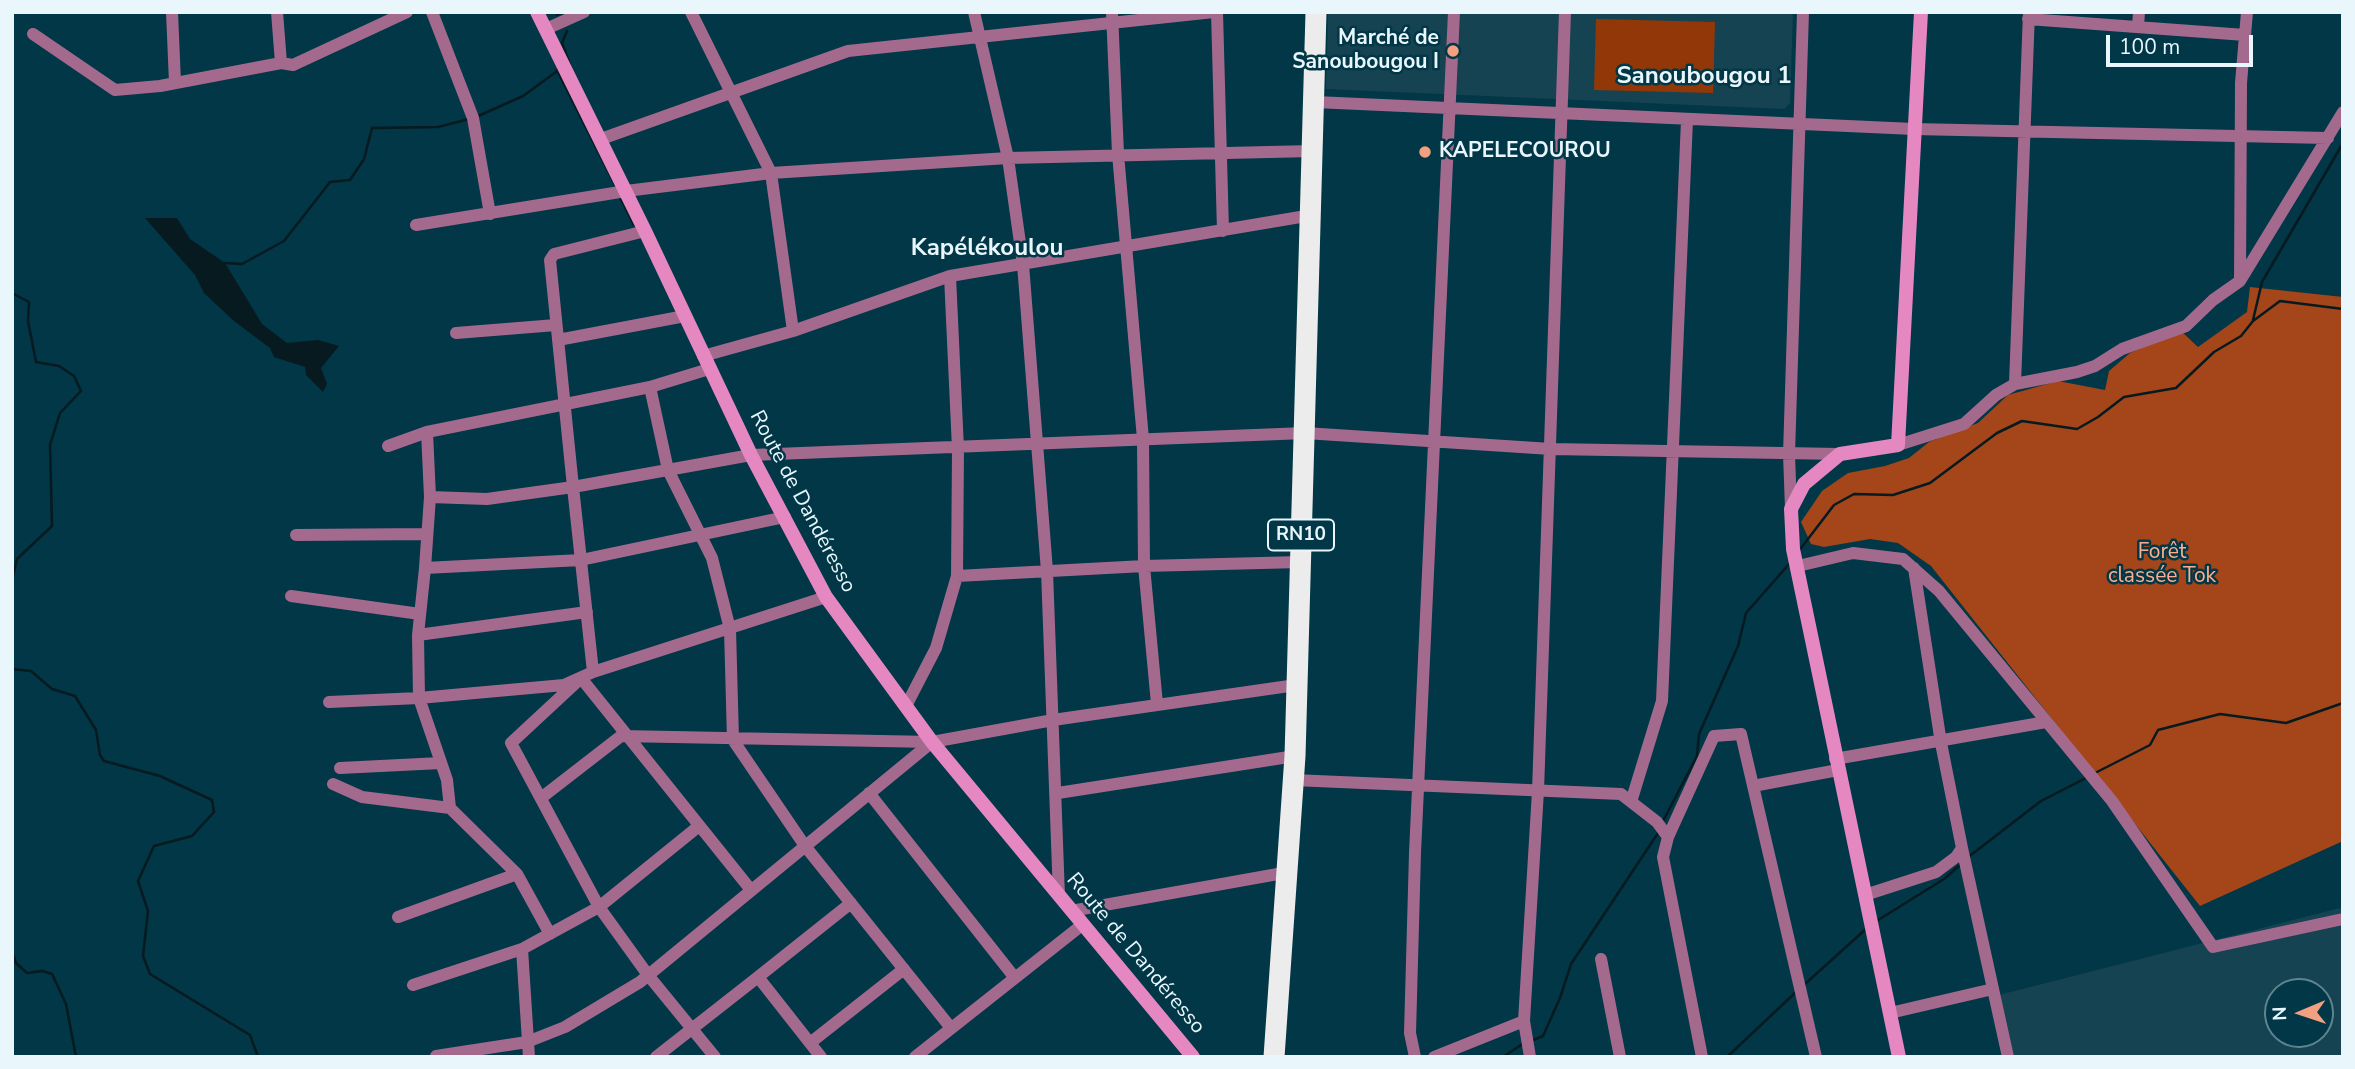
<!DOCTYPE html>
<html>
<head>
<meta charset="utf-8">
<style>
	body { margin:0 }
	#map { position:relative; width:2355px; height:1069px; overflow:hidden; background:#013746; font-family:"Nunito Sans",sans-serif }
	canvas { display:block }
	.frame { position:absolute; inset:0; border:14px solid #e9f7fd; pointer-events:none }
	.north { position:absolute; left:2264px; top:978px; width:70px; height:70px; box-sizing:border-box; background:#013746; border:2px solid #5e848f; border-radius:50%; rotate:268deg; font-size:19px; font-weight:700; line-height:28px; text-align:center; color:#e9f7fd }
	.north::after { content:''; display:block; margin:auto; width:24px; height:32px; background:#f2a07f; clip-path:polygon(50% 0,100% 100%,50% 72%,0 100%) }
	.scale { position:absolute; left:2106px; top:35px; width:147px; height:32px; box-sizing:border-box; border:4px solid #e9f7fd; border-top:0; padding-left:9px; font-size:21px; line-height:24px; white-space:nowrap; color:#e9f7fd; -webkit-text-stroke:5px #013746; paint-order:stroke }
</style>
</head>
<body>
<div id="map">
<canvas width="2355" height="1069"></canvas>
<div class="frame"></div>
<div class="north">N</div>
<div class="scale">100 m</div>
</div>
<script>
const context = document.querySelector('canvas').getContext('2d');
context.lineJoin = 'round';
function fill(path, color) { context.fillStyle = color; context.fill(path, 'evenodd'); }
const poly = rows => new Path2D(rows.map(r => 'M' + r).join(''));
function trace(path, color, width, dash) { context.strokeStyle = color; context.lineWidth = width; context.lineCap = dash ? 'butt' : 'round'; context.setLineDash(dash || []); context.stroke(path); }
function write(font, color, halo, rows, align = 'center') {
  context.font = font + ' "Nunito Sans",sans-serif'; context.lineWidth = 5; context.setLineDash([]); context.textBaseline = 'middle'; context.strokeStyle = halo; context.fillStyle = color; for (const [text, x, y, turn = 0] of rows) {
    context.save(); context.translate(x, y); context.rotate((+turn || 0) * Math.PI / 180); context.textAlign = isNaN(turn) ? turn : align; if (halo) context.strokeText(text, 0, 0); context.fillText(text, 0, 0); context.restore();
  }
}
const built = poly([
	[1328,12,1793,12,1790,103,1784,109,1326,89],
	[2340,908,2343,909,2343,1057,2013,1057,1999,995],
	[2278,992,2320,992,2320,1034,2278,1034]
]);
const green = poly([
	[1596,19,1715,22,1713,93,1594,90]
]);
const forest = poly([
	[2250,287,2343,297,2343,841,2200,906,1931,566,1898,543,1870,539,1824,547,1811,544,1801,522,1822,491,1848,473,1885,466,1909,458,1929,442,1978,423,2008,395,2058,381,2105,390,2109,371,2130,353,2181,331,2198,347,2247,312]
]);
const water = poly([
	[145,218,177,218,190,239,225,263,262,324,287,343,318,340,339,346,321,368,327,384,323,392,306,375,305,367,274,357,270,348,234,321,204,293,195,275]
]);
const stream = poly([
	[557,15,562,12],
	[567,31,562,43,570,65],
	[557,70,615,185],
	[476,117,523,96,560,69],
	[620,197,634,225],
	[225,263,242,264,284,241,330,182,350,180,364,159,372,128,438,127,469,119],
	[12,293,29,302,28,321,36,362,59,366,74,376,81,391,60,413,50,445,52,526,17,559,12,580],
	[2253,320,2262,282,2343,143],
	[1798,552,1834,505,1854,494,1893,495,1930,483,1997,433,2022,421,2077,429,2098,417,2124,397,2176,388,2214,352,2241,336,2253,321,2280,301,2343,309],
	[12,669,31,671,52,689,75,696,96,730,100,755,104,761,160,776,212,800,214,812,192,836,154,846,138,881,148,911,143,956,150,974,250,1035,258,1057],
	[2095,773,2150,745,2158,730,2220,714,2286,723,2343,703],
	[1662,823,1697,756,1699,734,1738,646,1746,613,1790,563],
	[1967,858,2041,801,2086,778],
	[1875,922,1944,879,1960,865],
	[12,952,16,963,27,973,42,971,52,974,66,1004,76,1057],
	[1805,984,1867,928],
	[1531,1041,1543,1036,1560,998,1571,964,1658,833],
	[1503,1057,1524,1043],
	[1727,1057,1797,991]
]);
const street = poly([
	[172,12,175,83],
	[277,12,281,63,293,65,407,12],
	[432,12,473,118,490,214],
	[691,12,771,173,793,331],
	[974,12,1008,158,1023,264,1047,571,1059,896],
	[1112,12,1118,154,1143,439,1144,566,1157,704],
	[1217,12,1223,231],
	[2028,19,2245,35],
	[2138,27,2139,12],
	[546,29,584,12],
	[33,34,115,90,160,86,281,63],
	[1315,102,1914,129,2328,138],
	[601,139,848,51,1214,12],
	[416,225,626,191,771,173,1008,158,1313,151],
	[645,231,554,254,550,260,573,487,751,455,1305,433,1551,449,1840,454],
	[2240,281,2241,83,2247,12],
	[456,333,556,325],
	[558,340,685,316],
	[703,356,793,331,950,276,1312,215],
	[709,369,650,387,668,470,712,558,730,629,733,740,805,846,951,1028],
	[2015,384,2029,12],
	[1898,445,1964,424,1996,395,2015,384,2077,372,2095,366,2122,349,2186,326,2213,300,2240,281,2343,112],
	[388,446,427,432],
	[430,497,427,432,650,387],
	[1791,509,1789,454,1803,12],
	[296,535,427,534],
	[1798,566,1853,553,1903,559,1939,591,2112,801,2213,947,2343,919],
	[425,568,430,497,487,499,573,487,593,672],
	[957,576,1144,566,1300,562],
	[291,596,420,614],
	[418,635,587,612],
	[329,702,419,698,564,685,593,672,826,597],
	[906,706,936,648,957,576,958,449,950,276],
	[932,742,1053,720,1296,685],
	[1835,759,2046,722],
	[340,768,441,763],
	[1293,780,1621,794,1657,822,1668,837,1663,857,1702,1057],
	[333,784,362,797,450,808],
	[1753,786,1838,770],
	[869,793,1015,978],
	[1058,793,1295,756],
	[1631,802,1662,701,1687,120],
	[1668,837,1714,736,1741,734,1816,1057],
	[1962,848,2008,1057],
	[1865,895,1936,872,1956,857,1962,848,1941,743,1914,568],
	[1071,911,1289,872],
	[398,917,517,874],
	[550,934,517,874,450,808,447,780,419,698,418,635,425,568,581,560,785,517],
	[522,949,529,1057],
	[1601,959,1620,1057],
	[413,985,522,949,599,907,699,826],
	[1890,1013,1993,989],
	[1524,1021,1530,1057],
	[810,1043,904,969],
	[436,1056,527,1042,565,1027,640,982,932,742,621,736,541,798],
	[656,1057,758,977],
	[715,1057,648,975,599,907,511,743,581,678,751,890],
	[821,1057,758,977,851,903],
	[915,1057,1082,925],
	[1415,1057,1410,1033,1415,853,1454,12],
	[1434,1057,1524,1021,1538,791,1565,12]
]);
const secondary = poly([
	[537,12,645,231,751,455,826,597,932,742,1193,1057],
	[1899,1057,1793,549,1791,509,1804,484,1840,454,1898,445,1921,12]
]);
const highway = poly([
	[1274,1057,1295,756,1316,12]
]);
const markers = [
	[1453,51,7,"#f2a07f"],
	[1425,152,7,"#f2a07f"]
];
const shields = [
	[1301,535,66]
];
const shieldNames = [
	["RN10",1301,535]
];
const poiNames = [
	["Marché de",1439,39],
	["Sanoubougou I",1439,63],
	["KAPELECOUROU",1439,152,"left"]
];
const streetNames = [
	["Route de Dandéresso",802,502,62],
	["Route de Dandéresso",1135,954,50]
];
const parkNames = [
	["Forêt",2162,553],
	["classée Tok",2162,577]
];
const quarterNames = [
	["Sanoubougou 1",1704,77],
	["Kapélékoulou",987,249]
];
fill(built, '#164352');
fill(green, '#923808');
fill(forest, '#a44619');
fill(water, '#071a20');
trace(stream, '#071a20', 2.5);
trace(street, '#a46a8d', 12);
trace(secondary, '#e588c2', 14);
trace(highway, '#ececec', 21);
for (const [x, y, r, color] of markers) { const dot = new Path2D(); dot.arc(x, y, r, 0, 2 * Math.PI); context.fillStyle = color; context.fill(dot); trace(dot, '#013746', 2.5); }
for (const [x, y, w] of shields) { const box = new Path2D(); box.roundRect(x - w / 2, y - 15.5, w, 31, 5); context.fillStyle = '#013746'; context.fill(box); trace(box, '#e9f7fd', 2); }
write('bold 19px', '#e9f7fd', null, shieldNames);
write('bold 21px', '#e9f7fd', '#013746', poiNames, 'right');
write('21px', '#e9f7fd', '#013746', streetNames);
write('21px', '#fbaf90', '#013746', parkNames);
write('bold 24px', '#e9f7fd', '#013746', quarterNames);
</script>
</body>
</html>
